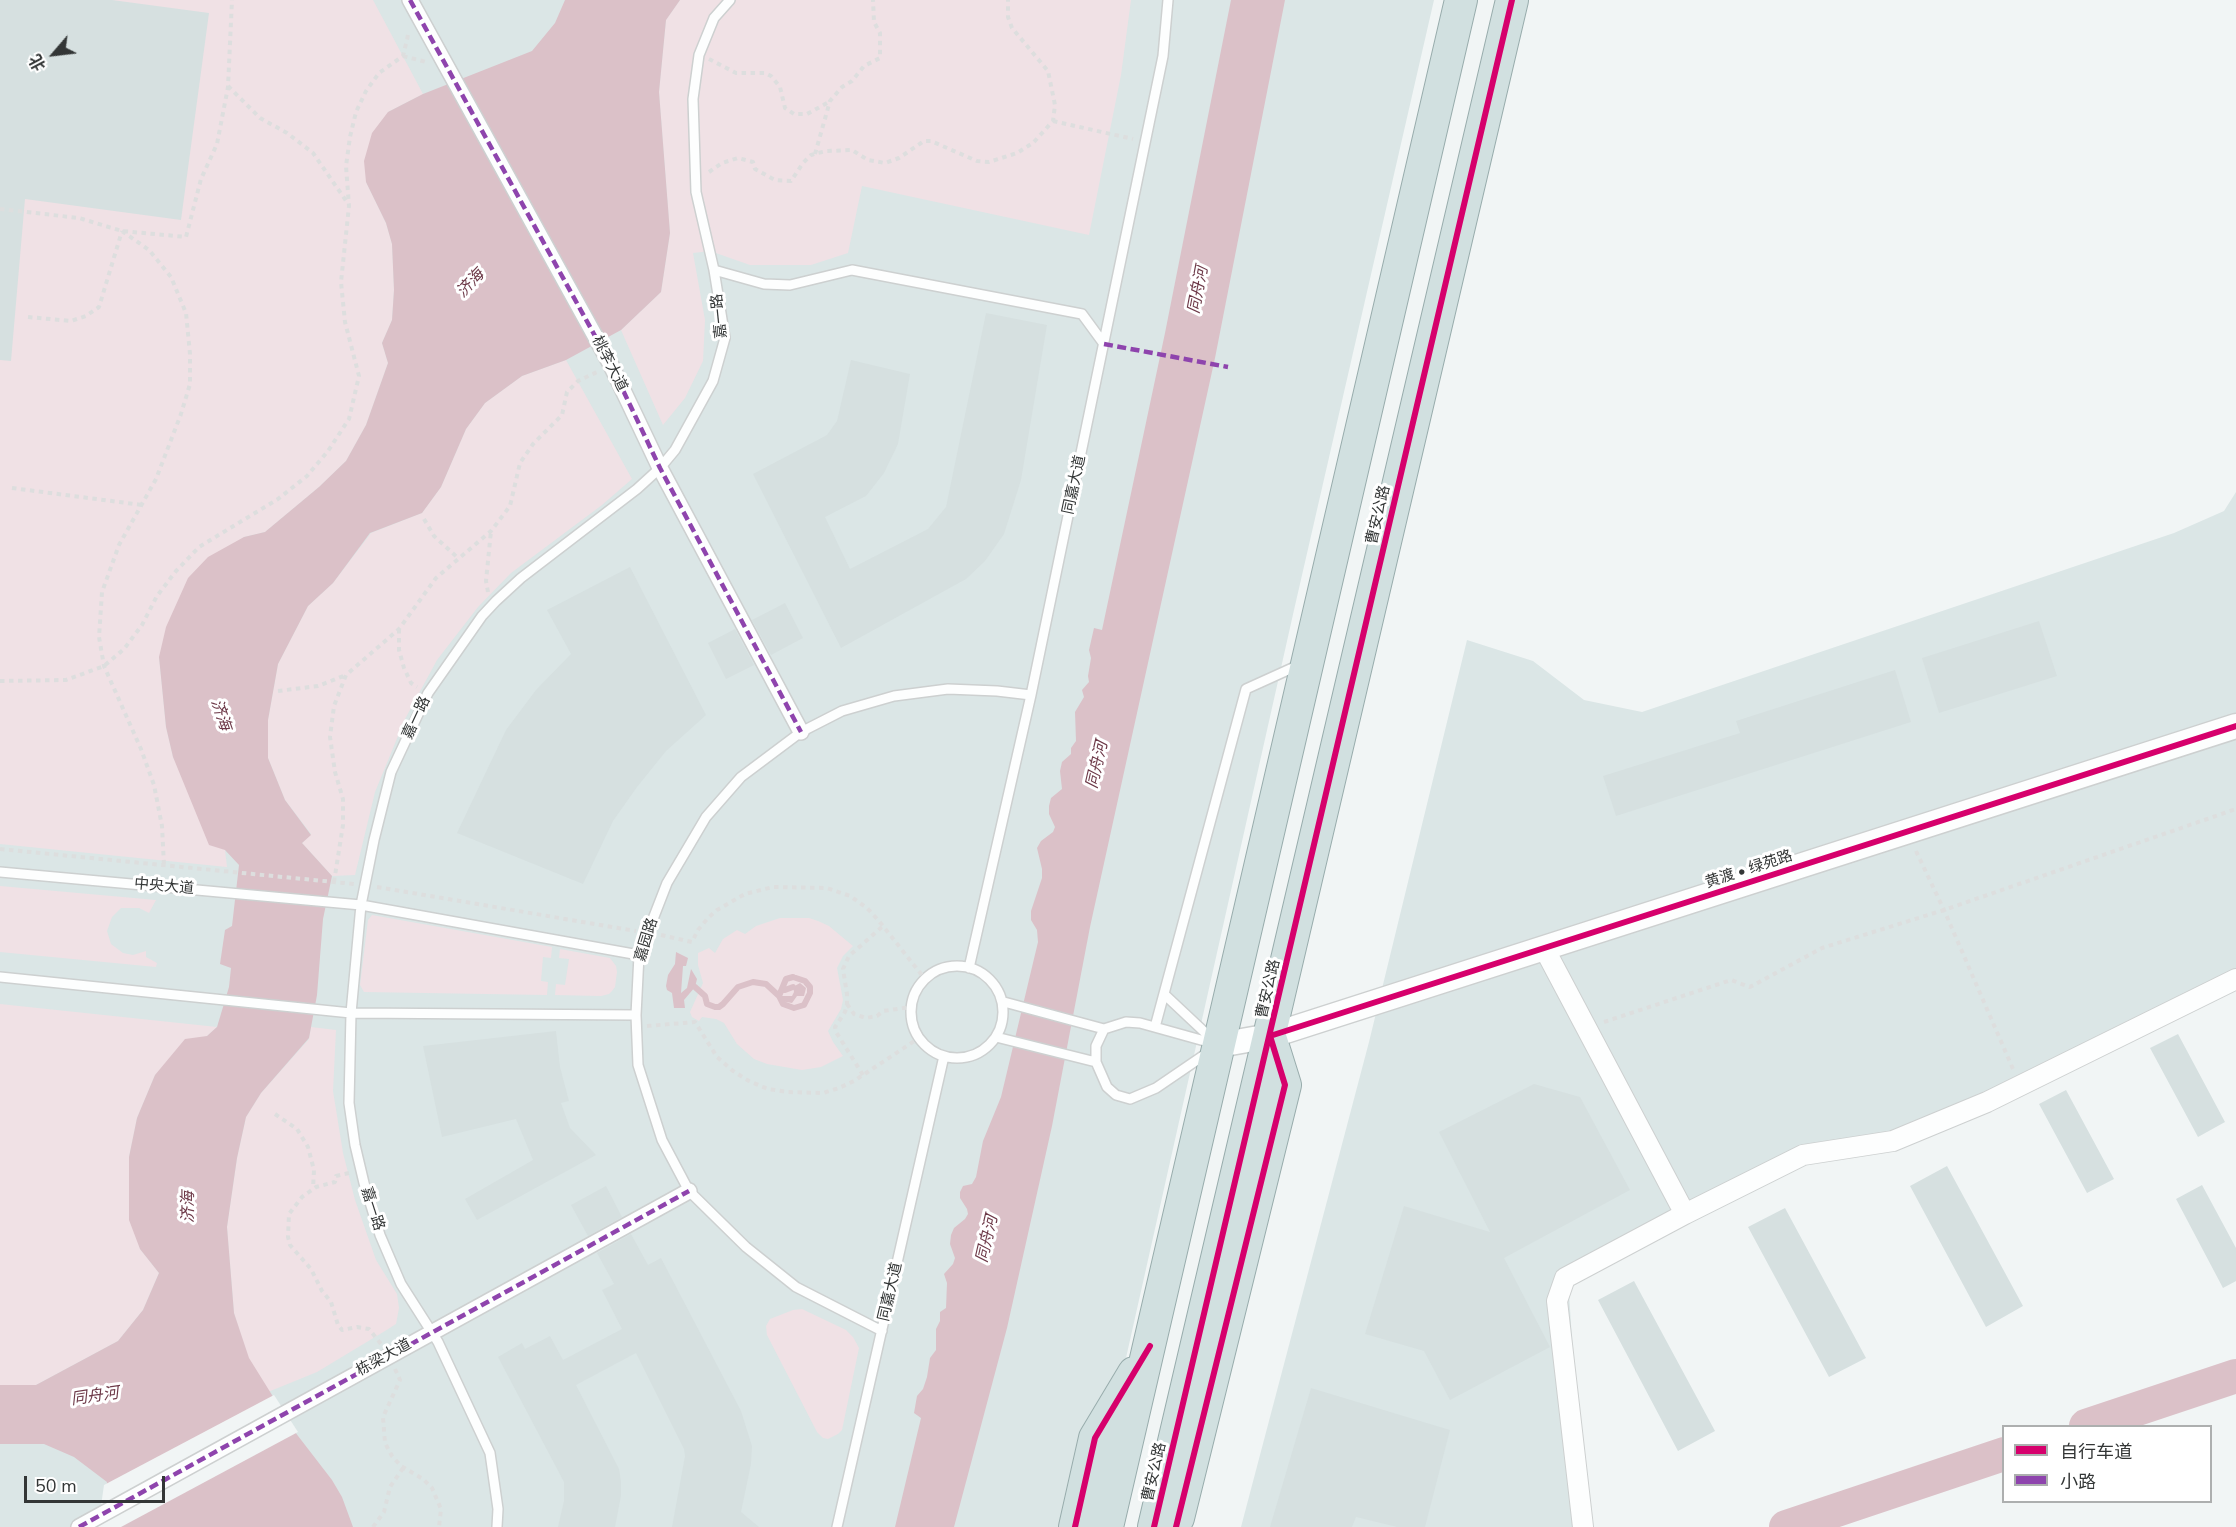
<!DOCTYPE html>
<html>
<head>
<meta charset="utf-8">
<style>
	body { margin:0 }
	#map { position:relative; width:2236px; height:1527px; overflow:hidden; background:#f1f5f5; font-family:"Nunito Sans","Noto Sans SC",sans-serif }
	canvas { display:block }
	.legend { position:absolute; left:2002px; top:1425px; width:210px; height:78px; box-sizing:border-box; background:#fff; border:2px solid #adafaf; margin:0; padding:8px 10px; list-style:none; font-size:18px; color:#333636 }
	.legend li { display:flex; align-items:center; gap:12px; height:30px }
	.legend b { width:30px; border:2px solid #adafaf }
	.north { position:absolute; left:24px; top:24px; width:60px; height:60px; -webkit-text-stroke:4px #fff; paint-order:stroke; rotate:242deg; font-size:16px; font-weight:700; line-height:24px; text-align:center; color:#333636 }
	.north::after { content:''; display:block; margin:auto; width:21px; height:27px; background:#333636; clip-path:polygon(50% 0,100% 100%,50% 72%,0 100%) }
	.scale { position:absolute; left:24px; top:1476px; width:141px; height:27px; box-sizing:border-box; border:3px solid #333636; border-top:0; padding-left:8px; font-size:18px; line-height:21px; white-space:nowrap; color:#333636; -webkit-text-stroke:4px #fff; paint-order:stroke }
</style>
</head>
<body>
<div id="map">
<canvas width="2236" height="1527"></canvas>
<ul class="legend">
<li><b style="height:8px;background:#d6006c"></b>自行车道</li>
<li><b style="height:8px;background:#8e44ad"></b>小路</li>
</ul>
<div class="north">北</div>
<div class="scale">50 m</div>
</div>
<script>
const context = document.querySelector('canvas').getContext('2d');
context.lineJoin = 'round';
function fill(path, color) { context.fillStyle = color; context.fill(path, 'evenodd'); }
const poly = rows => new Path2D(rows.map(r => 'M' + r).join(''));
function trace(path, color, width, dash) { context.strokeStyle = color; context.lineWidth = width; context.lineCap = dash ? 'butt' : 'round'; context.setLineDash(dash || []); context.stroke(path); }
function write(font, color, halo, rows, align = 'center') {
  context.font = font + ' "Nunito Sans","Noto Sans SC",sans-serif'; context.lineWidth = 6; context.setLineDash([]); context.textBaseline = 'middle'; context.strokeStyle = halo; context.fillStyle = color; for (const [text, x, y, turn = 0] of rows) {
    context.save(); context.translate(x, y); context.rotate((+turn || 0) * Math.PI / 180); context.textAlign = isNaN(turn) ? turn : align; if (halo) context.strokeText(text, 0, 0); context.fillText(text, 0, 0); context.restore();
  }
}
const built = poly([
	[0,0,1434,0,1294,610,1088,1527,0,1527],
	[2236,492,2236,987,1893,1141,1843,1145,1573,1277,1569,1293,1584,1527,1241,1527,1369,1042,1467,640,1533,661,1584,700,1642,712,2174,533,2224,511]
]);
const green = poly([
	[0,0,373,0,423,94,388,112,366,182,386,223,392,244,394,290,392,320,382,343,388,363,366,425,346,461,319,487,265,532,244,537,159,657,166,727,173,757,225,850,227,867,0,844],
	[680,0,1131,0,1121,75,1089,235,862,186,848,253,811,265,750,265,710,251,693,253,705,320,703,361,685,398,663,425,621,330,661,292,670,233,659,92,666,20],
	[566,360,632,479,602,505,511,573,478,607,437,660,405,719,375,792,355,875,332,876,302,843,311,834,285,800,268,758,268,720,278,664,308,606,333,583,371,533,422,513,441,487,466,429,485,403,522,376],
	[0,886,156,900,149,913,139,908,121,908,112,917,107,931,111,944,123,953,133,955,146,951,146,957,157,963,156,967,0,952],
	[372,915,552,947,551,958,543,957,541,981,548,982,547,995,364,992,360,985,368,920],
	[780,918,809,918,818,921,829,926,853,946,843,956,837,968,843,1000,841,1009,828,1031,833,1042,843,1056,821,1067,802,1070,767,1064,754,1059,737,1044,724,1023,716,1019,702,1017,699,1021,692,1017,690,1012,703,983,698,965,698,953,709,948,715,953,723,939,737,930,745,934,756,926],
	[560,949,610,958,616,966,617,972,615,987,612,991,609,994,601,996,555,995,556,984,565,985,569,959,559,958],
	[0,1004,217,1027,207,1036,155,1075,137,1118,129,1157,140,1249,159,1273,143,1310,118,1341,36,1385,0,1385],
	[311,1027,336,1030,333,1091,343,1153,355,1200,376,1260,397,1294,399,1308,396,1324,385,1331,317,1372,268,1392,248,1358,234,1313,227,1227,237,1158,246,1117,261,1093,309,1039],
	[802,1309,846,1330,853,1337,859,1348,842,1430,838,1434,828,1439,823,1438,817,1432,767,1335,766,1326,770,1319,793,1310]
]);
const water = poly([
	[565,0,680,0,666,20,659,92,670,233,661,292,621,330,566,360,522,376,485,403,466,429,441,487,422,513,370,533,333,583,308,606,278,664,268,720,268,758,285,800,311,835,302,843,332,876,323,919,317,995,309,1038,261,1093,246,1117,237,1158,227,1227,234,1313,249,1358,295,1432,332,1480,342,1497,353,1527,101,1527,107,1482,74,1457,44,1444,0,1444,0,1385,36,1385,118,1341,143,1310,159,1273,140,1249,129,1220,129,1157,137,1118,155,1075,185,1039,207,1036,217,1027,229,987,231,968,220,964,225,930,232,926,239,865,225,850,209,845,173,757,166,727,159,657,166,627,188,578,208,557,244,537,265,532,319,487,346,461,366,425,388,363,382,343,392,320,394,290,392,244,386,223,366,182,364,161,372,133,388,112,423,94,532,51,555,23],
	[1231,0,1285,0,1215,358,1090,927,1052,1126,1007,1328,954,1527,895,1527,921,1418,914,1413,917,1396,923,1389,927,1377,930,1358,936,1350,936,1329,940,1321,940,1312,946,1308,947,1283,944,1274,953,1264,955,1258,950,1244,951,1235,954,1228,965,1219,968,1214,967,1209,960,1198,960,1192,963,1186,972,1184,976,1177,983,1141,1001,1097,1038,942,1037,930,1031,920,1031,911,1042,878,1042,869,1037,848,1041,841,1053,832,1055,827,1049,814,1049,806,1051,798,1062,789,1060,771,1062,762,1071,754,1071,748,1076,741,1075,712,1084,697,1082,690,1089,682,1088,676,1091,658,1089,650,1094,628,1102,630,1165,333],
	[676,952,688,958,686,966,683,966,681,993,687,988,691,969,697,979,695,987,684,1000,685,1008,674,1008,672,993,667,990,666,986,668,975,675,964],
	[800,983,806,988,804,996,797,996,792,1003,780,1001,779,996,792,996,794,992,793,987]
]);
const pier = poly([
	[274,1395,298,1432,121,1527,98,1527,104,1485]
]);
const stream = poly([
	[793,977,805,981,810,987,810,993,804,1005,794,1008,783,1004,779,996,786,979,793,977],
	[695,987,705,996,707,1004,715,1007,719,1007,723,1004,738,987,753,982,766,984,779,996],
	[783,987,785,990,793,987]
]);
const river = poly([
	[2086,1426,2236,1376],
	[1786,1527,2004,1454]
]);
const building = poly([
	[0,0,112,0,209,13,181,220,25,199,11,361,0,360],
	[986,313,1047,325,1021,480,1004,534,985,561,966,579,841,648,753,474,827,435,837,421,851,360,910,374,898,444,884,473,866,496,825,517,850,569,928,529,946,507],
	[630,567,706,715,666,751,637,787,613,821,583,884,457,833,506,730,536,690,571,654,547,610],
	[785,603,803,638,771,655,752,620],
	[2039,621,2057,676,1939,713,1922,658],
	[735,629,754,665,726,679,708,643],
	[1895,670,1911,722,1616,816,1603,776,1740,733,1736,721],
	[556,1031,560,1067,569,1101,561,1103,570,1128,596,1155,477,1220,465,1199,533,1160,516,1119,442,1137,423,1046],
	[2178,1034,2225,1122,2198,1137,2150,1048],
	[1534,1084,1580,1097,1630,1190,1504,1258,1550,1347,1450,1400,1424,1351,1365,1334,1404,1206,1490,1232,1439,1132],
	[2066,1090,2114,1179,2087,1193,2039,1104],
	[1947,1166,2023,1306,1986,1327,1910,1186],
	[2202,1185,2236,1248,2236,1281,2223,1288,2176,1199],
	[606,1186,622,1217,588,1236,571,1205],
	[1785,1208,1866,1358,1829,1377,1748,1227],
	[631,1234,648,1265,661,1258,741,1411,752,1446,751,1464,741,1512,759,1527,672,1527,685,1456,684,1449,636,1353,576,1385,619,1469,621,1482,621,1496,615,1527,558,1527,564,1501,564,1482,498,1357,522,1343,525,1349,550,1336,563,1360,622,1329,602,1290,614,1284,597,1253],
	[1634,1281,1715,1431,1678,1451,1598,1300],
	[1311,1388,1450,1430,1425,1527,1397,1527,1356,1517,1352,1527,1270,1527]
]);
const path = poly([
	[403,56,426,62],
	[709,59,736,73,765,73,771,76,780,87,785,108,794,114,807,114,829,102],
	[228,86,260,118,287,133,313,153,349,205],
	[1053,121,1133,139],
	[815,154,830,101,842,87,852,81,864,66,880,58,880,33,874,22,873,0],
	[709,172,722,163,738,158,753,162,755,169,775,180,791,181,803,163,811,155,818,153,827,151,852,150,868,160,885,163,899,158,924,141,931,141,977,161,989,162,1017,153,1033,143,1053,121,1055,105,1048,71,1012,28,1008,17,1008,0],
	[0,209,79,218,122,231,186,237,201,179,217,144,228,87,232,0],
	[122,231,149,250,171,277,186,313,190,354,190,384,181,414,156,479,119,545,102,592,99,637,104,666,141,749,154,785,162,826,164,865],
	[28,317,71,321,86,316,99,307,122,231],
	[12,488,142,505],
	[424,519,434,536,458,558],
	[488,592,486,581,491,531],
	[399,629,399,650,404,668,411,683,417,687],
	[0,681,66,680,104,666,124,649,142,625,157,596,176,571,199,547,278,499,307,476,328,451,349,419,359,376,345,322,341,282,349,206,346,166,350,137,356,112,366,91,379,73,403,56,409,31],
	[278,691,318,686,346,675],
	[0,849,354,884],
	[1916,851,1944,910,2013,1069],
	[334,882,343,825,343,799,335,772,330,737,334,706,346,675,399,629,436,578,491,531,510,506,520,463,533,444,562,415,567,392,578,381,597,372],
	[377,887,636,931],
	[661,935,692,942,698,930,708,918,717,910,745,894,773,887,827,888,850,896,867,908,879,921,925,979],
	[847,1004,854,1014,866,1018,877,1016,883,1011,911,1007],
	[1604,1022,1731,980,1750,987,1822,948,1944,910,2236,809],
	[647,1026,695,1022,717,1057,733,1071,749,1081,768,1089,788,1092,823,1093,839,1088,854,1081,919,1038],
	[863,1075,836,1032,835,1027,845,1012,847,1004,847,994,843,969,849,956,883,926],
	[275,1114,297,1129,308,1147,314,1170,313,1188],
	[349,1173,336,1176,335,1182,316,1187,302,1197,289,1214,288,1237,290,1245,311,1269,322,1291,331,1302,338,1325,342,1330,357,1327,369,1329,381,1344],
	[395,1369,400,1380,383,1417,385,1443,392,1456,401,1466,423,1479,432,1488,441,1509,439,1527],
	[373,1527,384,1512,390,1487,403,1468]
]);
const service = poly([
	[714,270,764,284,790,285,852,270,1082,314,1104,344],
	[0,872,361,905,639,955],
	'911 1012a46 46 0 1 1 92 0a46 46 0 1 1-92 0Z',
	[969,968,1031,695,1163,56,1168,0],
	[0,977,351,1013,636,1015],
	[1164,994,1213,1040],
	[1004,1002,1104,1029],
	[1126,1022,1140,1023,1219,1045,1156,1088,1130,1099,1116,1095,1107,1087,1096,1062,1096,1046,1104,1029,1126,1022],
	[1155,1027,1246,689,1299,665],
	[996,1037,1096,1062],
	[882,1331,796,1287,746,1247,689,1191,662,1140,638,1065,636,1015,639,955,667,883,706,817,741,777,801,732,842,711,894,696,948,689,997,691,1031,695],
	[497,1527,498,1509,490,1453,438,1342,401,1284,380,1235,364,1183,355,1145,349,1103,351,1013,361,905,374,840,391,772,428,693,482,616,496,601,521,578,637,489,660,468,675,450,713,381,725,338,714,270,696,192,693,99,699,55,714,18,730,0],
	[837,1527,944,1056]
]);
const pedestrian = poly([
	[410,0,611,365,660,468,801,732],
	[79,1527,689,1191]
]);
const minor = poly([
	[1544,948,1685,1214,1565,1278,1557,1301,1583,1527],
	[1685,1214,1803,1155,1893,1141,1987,1102,2236,979]
]);
const tertiary = poly([
	[1219,1045,1270,1036,2236,726]
]);
const trunk = poly([
	[1178,1518,1285,1085,1270,1037],
	[1075,1527,1095,1438,1134,1373],
	[1107,1527,1461,0],
	[1154,1527,1512,0]
]);
const quiet = poly([
	[410,0,611,365,660,468,801,732],
	[1104,344,1228,367],
	[79,1527,689,1191]
]);
const cycleway = poly([
	[1270,1036,2236,726],
	[1075,1527,1095,1438,1150,1346],
	[1154,1527,1512,0],
	[1176,1527,1285,1085,1270,1036]
]);
const streetNames = [
	["嘉一路",720,316,-96],
	["桃李大道",609,364,63],
	["同嘉大道",1075,485,-78],
	["曹安公路",1379,515,-77],
	["嘉一路",417,718,-65],
	["黄渡 • 绿苑路",1749,870,-18],
	["中央大道",164,887,5],
	["嘉园路",647,940,-73],
	["曹安公路",1269,989,-77],
	["嘉一路",372,1209,72],
	["同嘉大道",891,1292,-77],
	["栋梁大道",384,1358,-29],
	["曹安公路",1155,1472,-77]
];
const waterNames = [
	["济海",471,284,-47],
	["同舟河",1199,290,-79],
	["济海",220,715,71],
	["同舟河",1098,765,-77],
	["济海",189,1207,-90],
	["同舟河",988,1239,-77],
	["同舟河",95,1397,-8]
];
fill(built, '#dbe6e6');
fill(green, '#f0e1e5');
fill(water, '#dbc1c8');
fill(pier, '#f1f5f5');
trace(stream, '#dbc1c8', 6);
trace(river, '#dbc1c8', 34);
fill(building, '#d6e0e0');
trace(service, '#cdd0d0', 12);
trace(pedestrian, '#cdd0d0', 18);
trace(minor, '#cdd0d0', 22);
trace(tertiary, '#cdd0d0', 27);
trace(trunk, '#98acac', 34);
trace(path, '#dddede', 4, [4.5, 4.5]);
trace(service, '#fdfefe', 9);
trace(pedestrian, '#fdfefe', 15);
trace(minor, '#fdfefe', 20);
trace(tertiary, '#fdfefe', 24);
trace(trunk, '#d1e0e0', 32);
trace(quiet, '#8e44ad', 4.5, [9, 4.5]);
trace(cycleway, '#d6006c', 6);
write('15px', '#333636', '#fff', streetNames);
write('italic 16px', '#6d3948', '#fff', waterNames);
</script>
</body>
</html>
